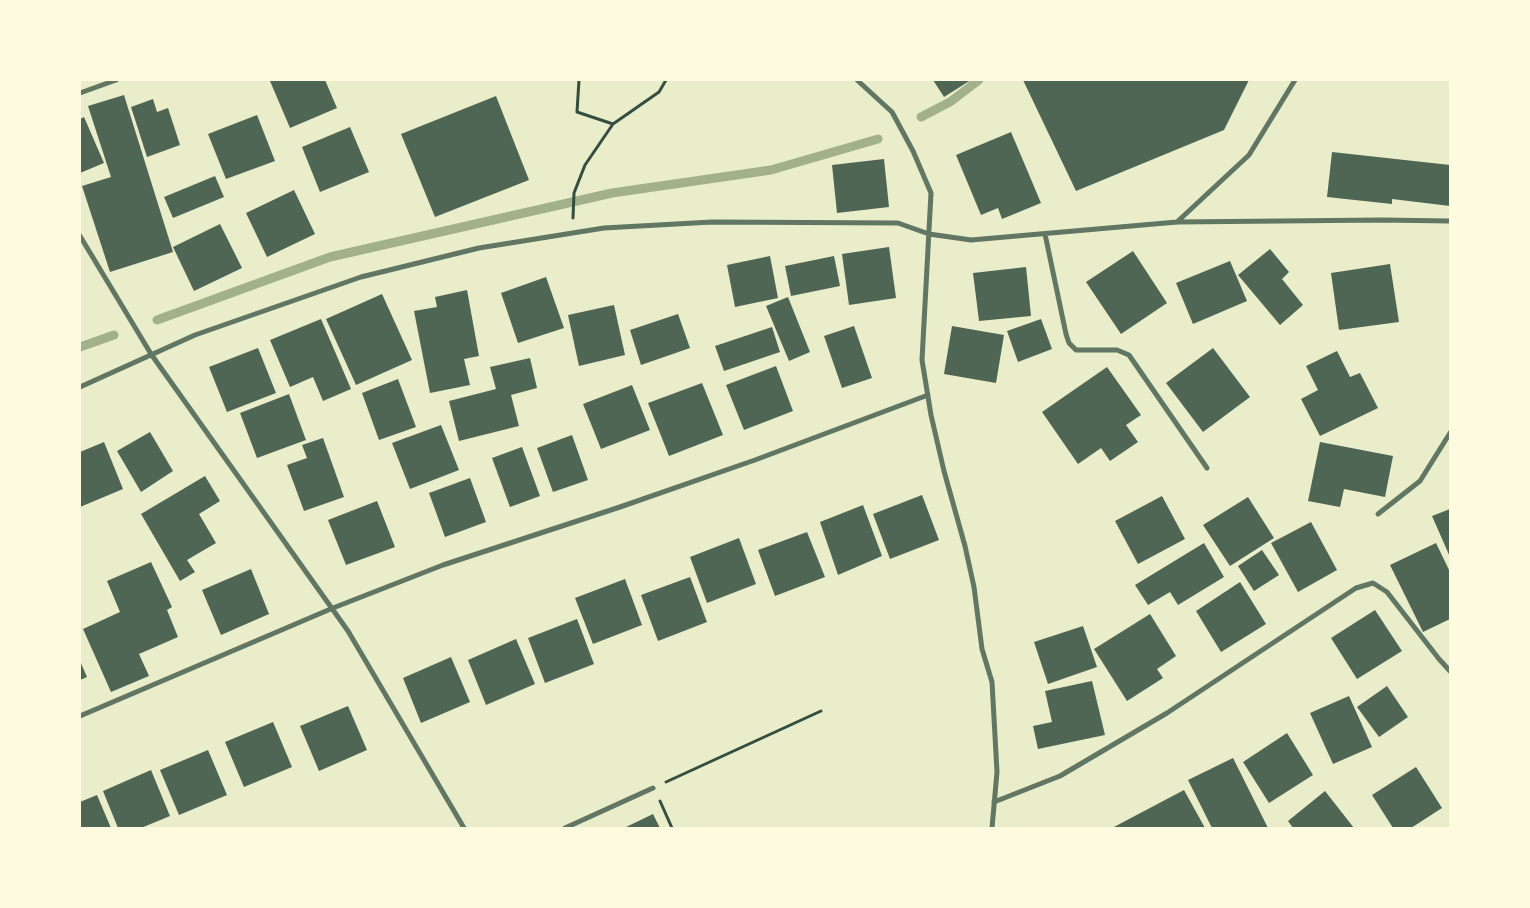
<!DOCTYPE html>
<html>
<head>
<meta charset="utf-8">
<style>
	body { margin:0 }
	#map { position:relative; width:1530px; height:908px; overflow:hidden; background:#e9edc9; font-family:Barlow,sans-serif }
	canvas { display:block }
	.frame { position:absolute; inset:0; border:81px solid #fefae0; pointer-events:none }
</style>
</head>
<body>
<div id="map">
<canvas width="1530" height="908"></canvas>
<div class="frame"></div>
</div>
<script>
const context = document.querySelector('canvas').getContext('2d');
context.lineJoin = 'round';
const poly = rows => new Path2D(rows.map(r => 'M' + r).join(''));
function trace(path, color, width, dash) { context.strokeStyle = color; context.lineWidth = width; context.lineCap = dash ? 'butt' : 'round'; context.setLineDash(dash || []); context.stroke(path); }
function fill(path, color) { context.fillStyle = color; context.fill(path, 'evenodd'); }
const stream = poly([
	[921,117,950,102,979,80],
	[157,320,330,257,612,193,771,170,878,139],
	[80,347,114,335]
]);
const building = poly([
	[273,80,325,80,337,108,290,128,270,81],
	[933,80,971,80,944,97],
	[1023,80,1249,80,1224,130,1076,191],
	[124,95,173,252,110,272,82,186,111,177,88,106],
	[496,96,529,180,435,217,401,134],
	[153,99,157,112,168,108,180,145,147,157,131,107],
	[257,115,275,161,226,179,208,134],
	[84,117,104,163,80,173,80,119],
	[350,127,369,172,320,192,302,147],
	[1011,132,1041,203,1002,219,998,208,981,215,956,155],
	[1332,152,1450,165,1450,206,1392,199,1392,204,1327,197],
	[884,159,889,207,837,213,832,165],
	[215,176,224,197,173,218,164,197],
	[294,190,315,234,267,257,246,213],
	[220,224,242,268,194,291,173,247],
	[889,247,896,298,849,305,842,254],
	[1270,249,1289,272,1282,279,1303,305,1280,325,1238,275],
	[1133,251,1167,303,1121,334,1086,282],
	[770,256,778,298,735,307,727,265],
	[834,256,840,286,791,296,785,266],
	[1230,261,1247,301,1193,324,1176,283],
	[1390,264,1399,322,1339,330,1331,273],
	[1026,267,1031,316,979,321,973,273],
	[546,277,564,328,518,343,501,293],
	[467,290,479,356,464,359,470,385,430,393,414,311,437,307,435,297],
	[382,294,412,360,356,385,326,319],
	[788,297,810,352,789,361,766,306],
	[614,305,625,355,579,366,568,315],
	[678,314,690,348,641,365,630,330],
	[321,319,351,389,323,401,313,377,290,387,270,340],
	[1041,319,1052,349,1018,362,1007,331],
	[854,326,872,378,842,388,824,336],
	[952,326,1004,335,996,383,944,374],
	[772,327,780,352,724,371,715,346],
	[258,348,276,393,227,412,209,367],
	[1213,348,1250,397,1203,432,1166,383],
	[1337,351,1350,377,1360,373,1378,408,1320,436,1301,399,1318,390,1306,366],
	[530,358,537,388,511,395,519,426,459,441,449,401,496,389,490,367],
	[776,366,793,411,744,430,726,385],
	[1107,367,1141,415,1126,425,1138,442,1110,461,1101,448,1078,464,1042,412],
	[398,379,416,427,379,440,362,393],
	[702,383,723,435,669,456,648,403],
	[632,385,650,430,601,449,583,404],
	[289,394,306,440,257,458,240,413],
	[441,425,459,470,410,489,392,443],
	[150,432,173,471,141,492,117,451],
	[572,435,588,480,553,492,537,448],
	[323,438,344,497,304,511,287,465,307,458,302,445],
	[104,442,123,489,80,507,80,452],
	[1320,442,1393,456,1385,497,1344,489,1340,507,1308,501],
	[522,447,540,496,510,507,492,458],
	[205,476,220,501,199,514,216,543,187,560,195,572,180,581,141,514],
	[470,478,486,522,445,537,429,493],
	[922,495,939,540,890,559,873,514],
	[1162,496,1185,539,1138,564,1115,521],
	[1248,497,1274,538,1230,566,1203,525],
	[377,501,395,547,346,565,328,520],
	[863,505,882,556,838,575,820,522],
	[1450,509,1450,557,1432,516],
	[1311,522,1337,570,1298,592,1271,543],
	[807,532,825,577,775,596,758,550],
	[739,538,756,584,707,603,690,557],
	[1204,543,1224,577,1178,605,1170,592,1148,605,1135,585],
	[1436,543,1450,572,1450,619,1423,632,1390,565],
	[1262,550,1279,575,1254,591,1238,566],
	[151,562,172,607,167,610,178,637,139,654,149,676,111,692,83,629,120,612,107,581],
	[251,569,269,614,221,635,202,590],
	[690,577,707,622,658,641,641,595],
	[625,579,642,625,593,644,575,598],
	[1240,582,1266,624,1221,652,1196,611],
	[1375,610,1402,651,1357,679,1331,638],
	[1150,614,1176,656,1157,669,1163,678,1127,701,1094,649],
	[577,619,594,664,545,683,528,638],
	[1083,626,1097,667,1048,684,1034,642],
	[516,639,535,684,486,705,468,660],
	[451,657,470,702,421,723,403,678],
	[80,661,87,677,80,680],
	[1092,681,1105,735,1038,749,1033,726,1052,722,1045,691],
	[1387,686,1408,717,1379,737,1357,707],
	[1349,696,1372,747,1333,764,1310,713],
	[348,706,367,750,319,771,300,726],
	[273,722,292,767,244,787,225,742],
	[1287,733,1313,775,1269,803,1243,762],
	[208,750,227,795,179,815,160,770],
	[1233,758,1268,828,1212,828,1188,780],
	[1416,767,1442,808,1411,828,1393,828,1372,795],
	[151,770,170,816,141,828,118,828,103,791],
	[1184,790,1205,828,1112,828],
	[1325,791,1354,828,1293,828,1288,821],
	[97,795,111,828,80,828,80,802],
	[653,814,660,828,624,828]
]);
const path = poly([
	[579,80,577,112,613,124],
	[573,218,574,193,585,165,613,124,659,92,666,80],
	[666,782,821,711],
	[660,801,672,828]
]);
const minor = poly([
	[857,80,892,112,913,151,931,193,922,360,931,415,944,471,965,546,974,587,982,649,992,682,997,772,992,828],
	[80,93,116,80],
	[1177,222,1249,155,1295,80],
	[1045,234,1066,334,1069,343,1076,350,1117,350,1129,355,1207,468],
	[80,236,151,354,348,631,464,828],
	[80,387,195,335,361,277,479,248,604,228,712,222,898,223,929,234,971,240,1177,222,1382,220,1450,221],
	[1378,514,1420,481,1450,433],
	[80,716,333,608,443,565,620,507,755,460,928,395],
	[994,802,1060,776,1167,713,1356,588,1373,583,1387,592,1439,659,1450,671],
	[565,828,653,788]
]);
trace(stream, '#a3b18a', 9);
fill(building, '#4f6655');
trace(path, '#344e41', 3);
trace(minor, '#617663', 5);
</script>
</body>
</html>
